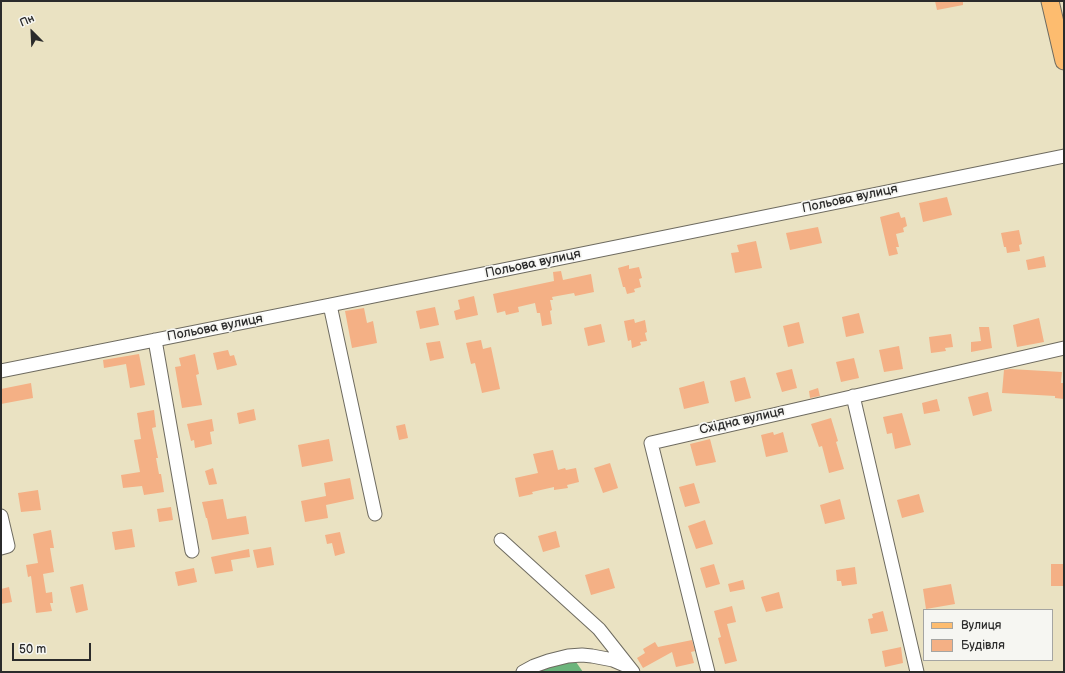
<!DOCTYPE html>
<html>
<head>
<meta charset="utf-8">
<style>
	body { margin:0 }
	#map { position:relative; width:1065px; height:673px; overflow:hidden; background:#eae2c2; font-family:"Balsamiq Sans",sans-serif }
	canvas { display:block }
	.frame { position:absolute; inset:0; border:2px solid #2b2b2b; pointer-events:none }
	.legend { position:absolute; left:923px; top:609px; width:130px; height:52px; box-sizing:border-box; background:#f6f6f2; border:1px solid #a5a5a2; margin:0; padding:5px 7px; list-style:none; font-size:12px; color:#2b2b2b }
	.legend li { display:flex; align-items:center; gap:8px; height:20px }
	.legend b { width:20px; border:1px solid #a5a5a2 }
	.north { position:absolute; left:12px; top:12px; width:40px; height:40px; -webkit-text-stroke:3px #f6f6f2; paint-order:stroke; rotate:336deg; font-size:11px; font-weight:700; line-height:16px; text-align:center; color:#2b2b2b }
	.north::after { content:''; display:block; margin:auto; width:14px; height:18px; background:#2b2b2b; clip-path:polygon(50% 0,100% 100%,50% 72%,0 100%) }
	.scale { position:absolute; left:12px; top:643px; width:79px; height:18px; box-sizing:border-box; border:2px solid #2b2b2b; border-top:0; padding-left:5px; font-size:12px; line-height:14px; white-space:nowrap; color:#2b2b2b; -webkit-text-stroke:3px #f6f6f2; paint-order:stroke }
</style>
</head>
<body>
<div id="map">
<canvas width="1065" height="673"></canvas>
<div class="frame"></div>
<ul class="legend">
<li><b style="height:5px;background:#fdbc6f"></b>Вулиця</li>
<li><b style="height:11px;background:#f4b085"></b>Будівля</li>
</ul>
<div class="north">Пн</div>
<div class="scale">50 m</div>
</div>
<script>
const context = document.querySelector('canvas').getContext('2d');
context.lineJoin = 'round';
function fill(path, color) { context.fillStyle = color; context.fill(path, 'evenodd'); }
const poly = rows => new Path2D(rows.map(r => 'M' + r).join(''));
function trace(path, color, width, dash) { context.strokeStyle = color; context.lineWidth = width; context.lineCap = dash ? 'butt' : 'round'; context.setLineDash(dash || []); context.stroke(path); }
function write(font, color, halo, rows, align = 'center') {
  context.font = font + ' "Balsamiq Sans",sans-serif'; context.lineWidth = 3.5; context.setLineDash([]); context.textBaseline = 'middle'; context.strokeStyle = halo; context.fillStyle = color; for (const [text, x, y, turn = 0] of rows) {
    context.save(); context.translate(x, y); context.rotate((+turn || 0) * Math.PI / 180); context.textAlign = isNaN(turn) ? turn : align; if (halo) context.strokeText(text, 0, 0); context.fillText(text, 0, 0); context.restore();
  }
}
const forest = poly([
	[568,656,576,662,583,672,523,672]
]);
const building = poly([
	[935,1,963,1,963,5,937,10],
	[947,197,952,215,923,222,919,203],
	[899,212,901,218,905,217,907,226,903,228,904,232,896,234,899,247,896,247,898,254,889,256,880,217],
	[818,227,822,243,790,250,786,233],
	[1019,230,1022,244,1019,245,1020,251,1007,253,1006,247,1004,247,1001,233],
	[756,241,762,268,735,273,731,253,739,252,737,245],
	[1044,256,1046,267,1028,270,1026,260],
	[629,265,629,269,639,267,642,278,639,279,641,287,634,289,635,292,627,294,625,287,623,287,618,268],
	[561,271,563,280,591,274,594,292,575,296,574,293,552,297,553,300,550,300,552,310,550,311,552,324,542,326,540,313,537,313,535,303,518,307,519,312,506,315,505,311,497,313,493,294,554,281,553,272],
	[474,296,478,315,456,320,454,311,460,309,458,300],
	[435,307,439,325,420,329,416,311],
	[364,308,367,323,373,321,377,343,352,348,345,311],
	[859,313,864,333,846,337,842,317],
	[1039,318,1044,342,1017,347,1013,325],
	[634,319,635,323,645,320,647,332,645,333,647,341,640,342,641,345,632,348,631,340,628,341,624,321],
	[799,322,804,343,788,347,783,326],
	[601,324,605,342,588,346,584,328],
	[979,327,989,327,992,348,971,352,971,342,981,341],
	[951,334,953,347,945,348,946,351,931,353,929,337],
	[481,340,483,349,491,347,500,389,482,393,475,363,471,364,466,343],
	[440,341,444,358,430,361,426,343],
	[899,346,903,369,884,372,879,350],
	[228,350,230,356,234,355,237,365,217,370,213,353],
	[139,354,145,385,130,388,126,364,104,368,103,360],
	[195,354,199,374,196,375,202,405,182,408,175,367,181,366,179,358],
	[854,358,859,378,841,382,836,362],
	[792,369,797,388,782,392,776,373],
	[1010,369,1062,372,1061,383,1064,383,1064,399,1055,398,1055,396,1002,393,1004,370],
	[745,377,751,398,735,402,730,381],
	[704,381,709,403,684,409,679,388],
	[31,383,33,398,1,404,1,389],
	[818,388,820,396,810,398,809,391],
	[988,392,992,411,973,416,968,397],
	[937,399,940,411,924,414,922,403],
	[254,409,256,420,239,424,237,413],
	[154,410,156,427,152,428,158,458,156,458,159,474,161,474,164,492,144,495,142,486,123,488,121,475,140,472,134,440,141,439,137,413],
	[902,413,911,445,895,449,892,433,887,434,883,417],
	[831,418,838,441,836,442,844,469,829,473,822,446,819,447,811,424],
	[212,419,214,431,210,432,212,444,195,448,194,440,191,441,187,424],
	[405,424,408,438,399,440,396,426],
	[773,432,774,435,783,432,788,452,766,457,761,435],
	[329,439,333,461,302,467,298,445],
	[710,439,716,462,696,466,690,444],
	[553,450,558,470,565,468,566,470,576,468,579,482,567,485,568,488,554,490,554,487,532,492,533,494,519,497,515,478,538,473,533,454],
	[610,463,618,488,603,493,594,468],
	[213,468,217,484,209,485,205,471],
	[350,478,354,499,326,505,328,518,305,522,301,501,326,496,324,483],
	[694,483,700,503,685,507,679,487],
	[38,490,41,510,21,512,18,493],
	[919,494,924,512,902,518,897,500],
	[223,499,227,519,246,516,249,534,212,540,207,518,206,518,202,502],
	[840,499,845,519,825,524,820,505],
	[171,507,173,520,159,522,157,509],
	[705,520,713,544,696,549,688,526],
	[132,529,135,547,115,550,112,532],
	[51,530,54,548,50,548,54,572,43,574,46,593,52,592,53,603,50,603,52,611,36,613,31,576,28,577,26,565,38,563,33,534],
	[556,531,560,547,543,552,538,536],
	[340,532,345,553,335,556,332,543,327,544,325,535],
	[271,547,274,565,257,568,253,550],
	[249,549,250,557,231,560,233,571,215,574,211,557],
	[714,564,720,584,706,588,700,568],
	[1051,564,1064,564,1064,586,1051,586],
	[855,567,857,584,842,586,841,581,837,581,836,570],
	[194,568,197,582,178,586,175,572],
	[609,568,615,588,591,595,585,575],
	[743,580,745,589,730,592,728,584],
	[83,584,88,610,76,613,70,587],
	[951,584,955,604,926,609,923,589],
	[9,587,12,602,1,604,1,589],
	[779,592,783,608,766,612,761,597],
	[732,606,736,622,727,624,737,661,725,664,718,638,721,637,714,611],
	[883,611,888,631,871,634,868,619,873,618,872,614],
	[692,640,695,651,691,652,694,663,676,667,672,652,643,668,637,658,645,653,643,649,655,642,658,647],
	[901,647,903,663,885,667,882,651]
]);
const minor = poly([
	[330,305,375,514],
	[155,340,192,551],
	[1,371,330,305,1064,156],
	[853,396,917,672],
	[1,516,8,546,1,548],
	[501,540,599,629,633,672],
	[523,672,534,666,548,661,568,656,582,655,592,656,613,660,627,666],
	[708,672,651,443,1064,348]
]);
const major = poly([
	[1050,1,1064,61]
]);
const streetNames = [
	["Польова вулиця",850,199,-12],
	["Польова вулиця",533,264,-12],
	["Польова вулиця",215,328,-11],
	["Східна вулиця",742,421,-13]
];
fill(forest, '#6cb57c');
fill(building, '#f4b085');
trace(minor, '#6e6b60', 15);
trace(major, '#6e6b60', 19);
trace(minor, '#fff', 13);
trace(major, '#fdbc6f', 17);
write('13px', '#2b2b2b', '#f6f6f2', streetNames);
</script>
</body>
</html>
